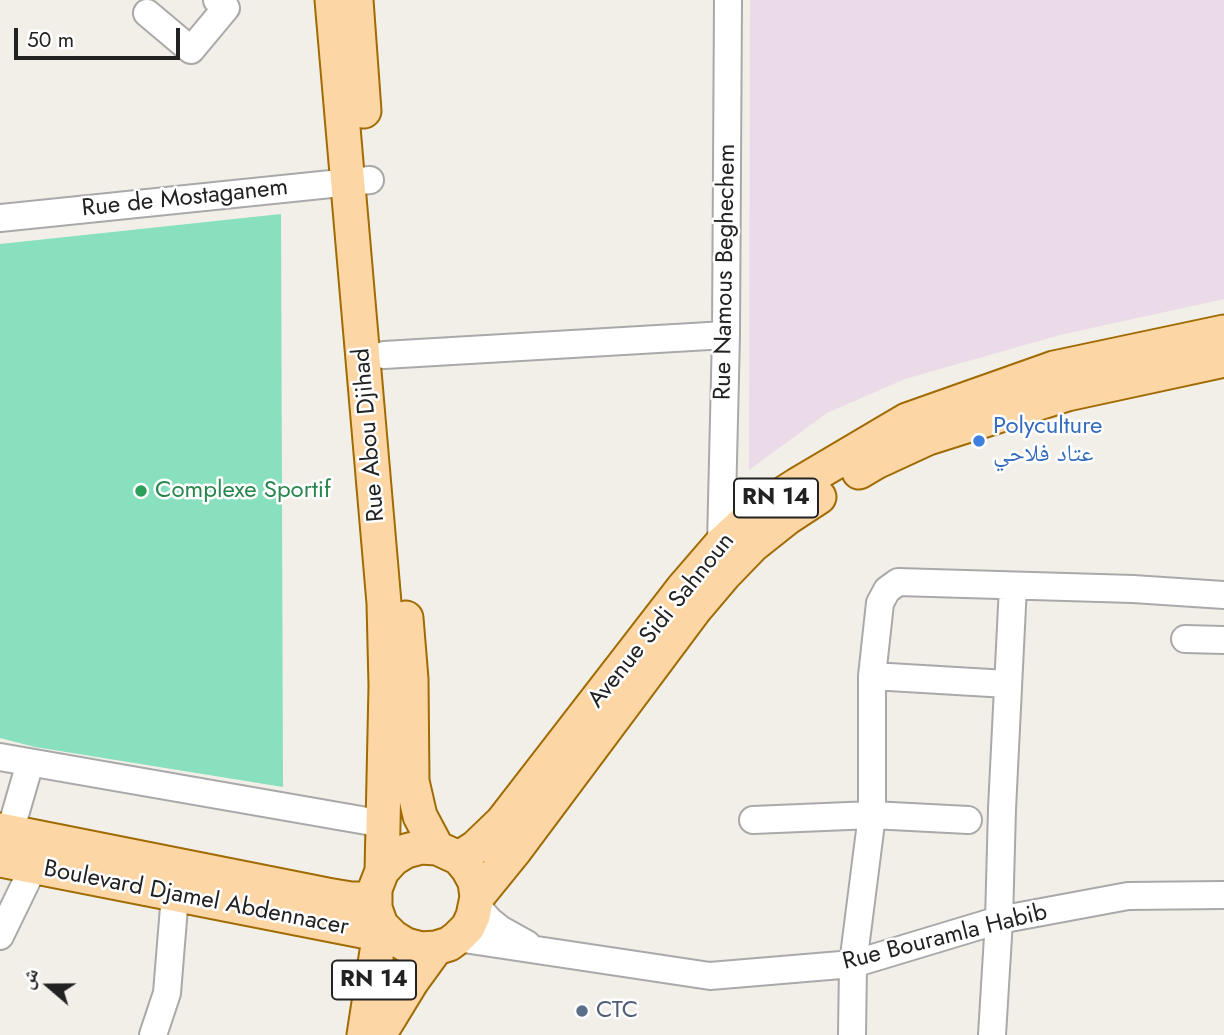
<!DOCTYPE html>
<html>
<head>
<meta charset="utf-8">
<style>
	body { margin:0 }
	#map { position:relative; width:1224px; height:1035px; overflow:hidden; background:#f2efe9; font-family:Jost,"Noto Naskh Arabic",sans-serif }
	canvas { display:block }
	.north { position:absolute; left:14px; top:951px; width:70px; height:70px; -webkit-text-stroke:5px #fff; paint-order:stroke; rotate:290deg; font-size:19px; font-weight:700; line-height:28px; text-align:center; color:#222 }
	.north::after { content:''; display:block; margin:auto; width:24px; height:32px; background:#222; clip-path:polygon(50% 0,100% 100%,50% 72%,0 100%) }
	.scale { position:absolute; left:14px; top:28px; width:166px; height:32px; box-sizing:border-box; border:4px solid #222; border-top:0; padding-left:9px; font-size:21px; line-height:24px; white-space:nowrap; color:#222; -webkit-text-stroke:5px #fff; paint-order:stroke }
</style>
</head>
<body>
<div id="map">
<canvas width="1224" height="1035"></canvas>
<div class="north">ش</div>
<div class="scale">50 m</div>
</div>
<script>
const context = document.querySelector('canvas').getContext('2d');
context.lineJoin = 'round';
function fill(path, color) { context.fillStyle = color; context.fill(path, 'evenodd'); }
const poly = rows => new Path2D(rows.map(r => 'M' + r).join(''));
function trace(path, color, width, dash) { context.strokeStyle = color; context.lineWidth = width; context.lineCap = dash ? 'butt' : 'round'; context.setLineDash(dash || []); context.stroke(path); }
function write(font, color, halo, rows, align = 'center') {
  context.font = font + ' Jost,"Noto Naskh Arabic",sans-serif'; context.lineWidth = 5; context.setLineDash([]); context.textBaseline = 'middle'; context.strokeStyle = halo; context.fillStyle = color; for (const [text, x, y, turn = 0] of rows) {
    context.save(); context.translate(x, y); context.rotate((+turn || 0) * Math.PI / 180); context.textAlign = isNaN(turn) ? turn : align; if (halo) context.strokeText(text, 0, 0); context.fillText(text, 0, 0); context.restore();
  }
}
const industrial = poly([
	[750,0,1224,0,1224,299,1060,335,905,379,827,413,749,470]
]);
const pitch = poly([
	[281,214,283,787,35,747,0,738,0,244]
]);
const minor = poly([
	[147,13,191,50,226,8,217,0],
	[0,218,370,180],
	[384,355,726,335],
	[721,544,726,335,728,0],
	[1185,639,1224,640],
	[872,676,1007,684],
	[0,757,384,824],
	[753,820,872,815,968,820],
	[10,832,30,763],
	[476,905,489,920,500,929,527,944],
	[0,936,34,866],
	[457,938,710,976,853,964,999,920,1128,896,1224,895],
	[153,1035,167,993,175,895],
	[852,1035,853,964,872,815,872,676,880,603,887,590,898,582,1133,589,1224,595],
	[992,1035,999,920,1002,809,1013,586]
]);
const major = poly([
	[332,0,384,603,386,686,382,871],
	[356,0,364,111],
	[859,472,876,462,928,438,1067,394,1224,360],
	[406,618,411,679,412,781,420,816,437,848],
	[0,830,327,895,351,899,374,899],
	[459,858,476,847,502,822,683,588,721,544,758,510,797,485,907,420,1054,368,1224,332],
	[0,860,393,937,406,945,421,949,436,948,449,944,457,938,468,927,473,916,477,897,475,882,468,869,459,858,437,848,421,847,406,851,393,859,382,871,375,889,375,908,381,925,393,937],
	[477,897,516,849,696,608,724,575,753,545,787,518,819,497],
	[364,1035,381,925],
	[379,1035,412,981,436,948]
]);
const markers = [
	[979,441,7,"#3f7fe0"],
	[141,491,7,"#2e9e5b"],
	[582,1011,7,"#5c6f8a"]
];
const shields = [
	[776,498,84],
	[374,980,84]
];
const shieldNames = [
	["RN 14",776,498],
	["RN 14",374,980]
];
const streetNames = [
	["Rue de Mostaganem",185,199,-6],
	["Rue Namous Beghechem",726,272,-89],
	["Rue Abou Djihad",370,435,-95],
	["Avenue Sidi Sahnoun",662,621,-51],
	["Boulevard Djamel Abdennacer",196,899,11],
	["Rue Bouramla Habib",945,938,-14]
];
const shopNames = [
	["Polyculture",993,427],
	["عتاد فلاحي",993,455]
];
const leisureNames = [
	["Complexe Sportif",155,491]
];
const serviceNames = [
	["CTC",596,1011]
];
fill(industrial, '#ebdbe8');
fill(pitch, '#88e0be');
trace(minor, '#a9a9a9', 30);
trace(major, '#a06b00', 37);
trace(minor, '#fff', 26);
trace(major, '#fcd6a4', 33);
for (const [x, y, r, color] of markers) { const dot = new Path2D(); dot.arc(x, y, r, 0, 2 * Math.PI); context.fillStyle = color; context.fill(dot); trace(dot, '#fff', 2.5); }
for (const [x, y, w] of shields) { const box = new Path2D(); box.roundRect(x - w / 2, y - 19.5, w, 39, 5); context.fillStyle = '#fff'; context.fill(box); trace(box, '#222', 2); }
write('bold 23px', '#222', null, shieldNames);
write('24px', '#222', '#fff', streetNames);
write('24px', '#366cbe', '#fff', shopNames, 'left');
write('24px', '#27864d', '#fff', leisureNames, 'left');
write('24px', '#4e5e75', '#fff', serviceNames, 'left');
</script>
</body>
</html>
